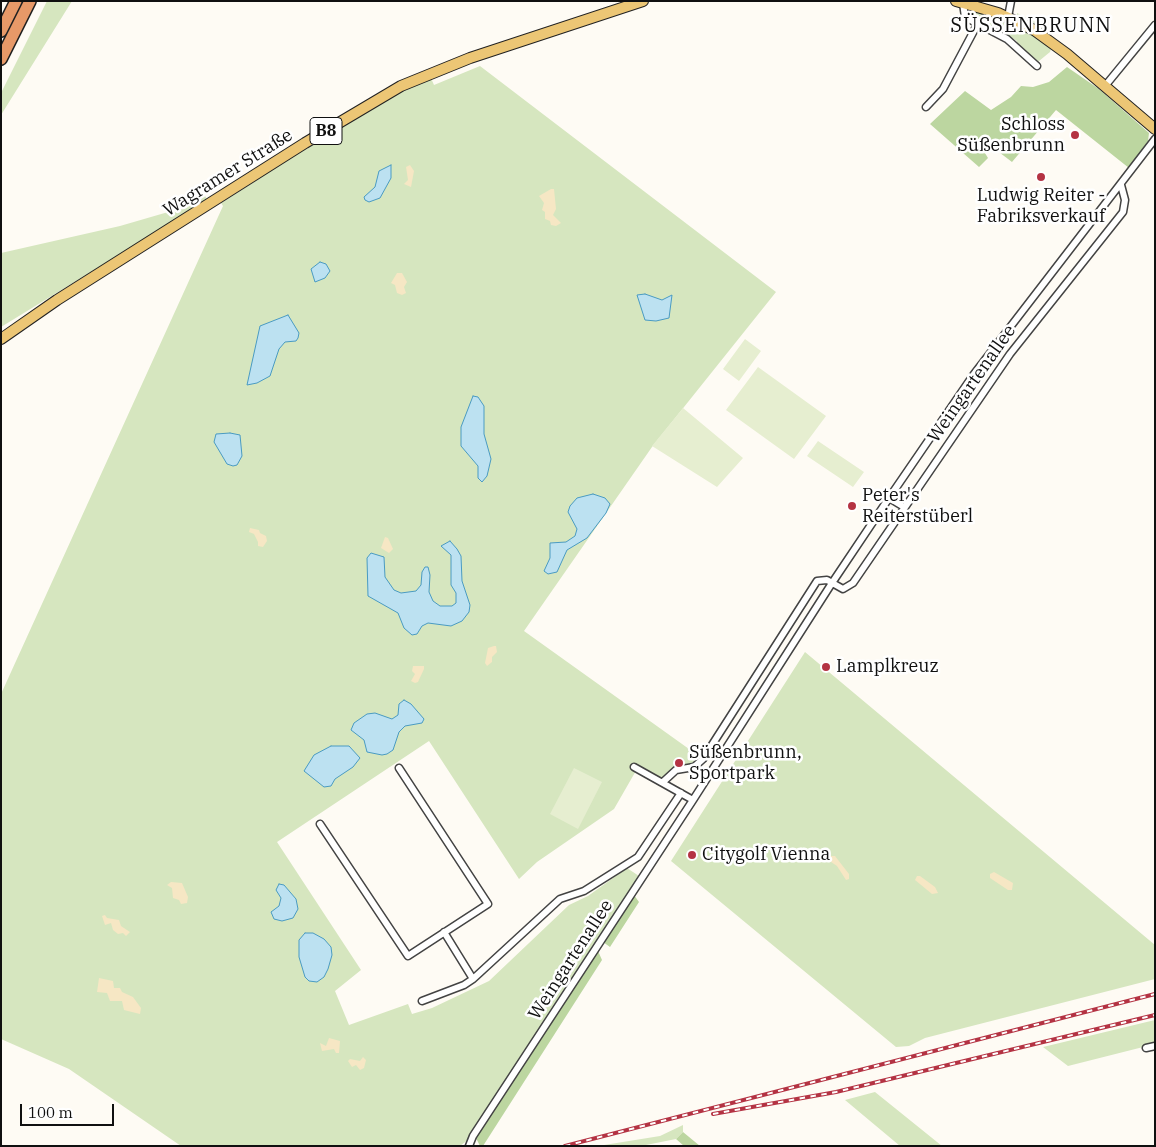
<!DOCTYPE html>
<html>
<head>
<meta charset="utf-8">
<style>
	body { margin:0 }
	#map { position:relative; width:1156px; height:1147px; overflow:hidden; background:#fefbf4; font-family:"IBM Plex Serif",serif }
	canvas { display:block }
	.frame { position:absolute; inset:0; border:2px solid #101010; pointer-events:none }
	.scale { position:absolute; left:20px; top:1104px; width:94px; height:22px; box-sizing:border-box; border:2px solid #101010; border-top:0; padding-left:6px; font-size:15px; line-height:18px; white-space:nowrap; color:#101010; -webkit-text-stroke:4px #fff; paint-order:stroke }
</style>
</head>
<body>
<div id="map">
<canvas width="1156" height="1147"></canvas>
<div class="frame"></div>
<div class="scale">100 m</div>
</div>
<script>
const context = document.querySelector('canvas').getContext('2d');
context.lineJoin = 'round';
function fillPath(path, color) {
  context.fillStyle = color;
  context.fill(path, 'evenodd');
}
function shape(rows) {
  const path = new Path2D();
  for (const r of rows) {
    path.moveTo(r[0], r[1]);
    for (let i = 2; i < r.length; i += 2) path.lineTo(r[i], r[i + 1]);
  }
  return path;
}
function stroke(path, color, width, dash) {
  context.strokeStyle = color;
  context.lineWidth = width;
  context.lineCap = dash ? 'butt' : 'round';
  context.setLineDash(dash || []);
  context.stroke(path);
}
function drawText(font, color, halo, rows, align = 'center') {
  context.font = font + ' "IBM Plex Serif",serif';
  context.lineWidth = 5;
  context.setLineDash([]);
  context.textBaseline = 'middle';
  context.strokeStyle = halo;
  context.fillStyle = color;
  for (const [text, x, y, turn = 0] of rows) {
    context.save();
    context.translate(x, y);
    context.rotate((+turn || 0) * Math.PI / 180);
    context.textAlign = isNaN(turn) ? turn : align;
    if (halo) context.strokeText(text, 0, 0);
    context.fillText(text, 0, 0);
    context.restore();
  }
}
fillPath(shape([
	[47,1,72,1,1,115,1,93],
	[966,9,995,17,1000,33,970,18],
	[1017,13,1046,27,1046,28,1044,31,1017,16],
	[999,18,1024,30,1049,46,1051,49,1050,52,1039,61,1032,60,1016,46,1017,41,1004,33,999,26],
	[480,66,776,292,652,447,524,631,703,759,699,765,679,768,663,782,637,769,614,809,537,862,519,879,429,741,277,842,361,970,335,991,349,1025,408,1004,412,1014,432,1008,489,981,569,905,588,896,627,868,642,878,473,1136,460,1146,181,1146,69,1069,1,1039,1,694,223,206,221,203,257,180,257,178,372,107,430,76,434,85],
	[205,196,207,199,187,213,1,327,1,253,120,226,175,210],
	[805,652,1155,945,1155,979,925,1038,909,1046,896,1047,671,861],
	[1155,1020,1155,1044,1068,1066,1043,1047],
	[875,1092,942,1146,900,1146,845,1100],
	[683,1125,683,1132,676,1139,641,1146,598,1146,660,1136]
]), '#d6e6bf');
fillPath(shape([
	[1067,67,1099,89,1149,133,1148,141,1129,168,1056,110,1012,162,983,140,980,145,988,158,979,167,930,124,965,91,991,110,1011,97,1021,86,1033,87,1049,82],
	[634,895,639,902,610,947,603,942],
	[598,951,602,960,483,1146,480,1146,476,1138],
	[683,1132,700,1146,684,1146,676,1139]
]), '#bcd6a0');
fillPath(shape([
	[410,165,414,171,411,187,404,184,408,180,406,167],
	[551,189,554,189,556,209,553,215,561,223,556,226,551,225,550,221,545,219,545,212,542,210,544,203,539,196],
	[397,273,402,273,407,282,404,287,406,293,402,295,397,293,395,285,391,283],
	[250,528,259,530,260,533,266,536,267,541,263,547,258,546,258,542,254,534,249,532],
	[385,537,388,538,393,549,389,553,381,548],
	[494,646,496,646,497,652,492,657,492,662,487,666,485,663,488,648],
	[413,666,424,666,424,669,418,682,415,683,411,681,415,674,412,671],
	[831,856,835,856,849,874,849,879,846,880,837,866,831,862,829,858],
	[994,872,1013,883,1012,890,1008,890,990,878,990,874],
	[917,876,920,876,935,887,938,893,932,894,915,880],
	[171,882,182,883,188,897,187,903,181,904,179,900,173,898,172,888,167,885],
	[105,915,107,918,119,920,121,926,130,932,126,936,123,933,118,934,113,930,111,923,105,925,102,916],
	[99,978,113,981,114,988,120,988,122,992,133,997,141,1008,140,1014,124,1010,122,1001,110,1001,107,993,97,992],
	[329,1038,340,1041,339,1053,336,1053,334,1049,322,1051,320,1043,326,1046],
	[363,1057,366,1060,364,1068,360,1070,356,1065,352,1067,348,1061,350,1059,360,1061]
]), '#f6e7c4');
fillPath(shape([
	[745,339,761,351,739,381,723,369],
	[758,367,826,416,794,459,726,410],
	[683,408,743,458,717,487,652,446],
	[818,441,864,472,853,487,807,456],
	[574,768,602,782,578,829,550,814]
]), '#e6eed0');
const water = shape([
	[391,165,391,178,380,198,369,202,365,200,364,197,375,187,379,171,391,165],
	[320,262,326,264,330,271,325,278,315,282,311,269,320,262],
	[645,294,662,300,672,295,669,318,656,321,645,320,637,295,645,294],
	[288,315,299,333,298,338,296,341,285,342,279,349,270,376,257,383,247,385,260,326,288,315],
	[473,396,478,397,484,406,484,434,491,459,487,476,482,482,478,478,478,466,461,446,461,427,473,396],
	[230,433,240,435,242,456,237,465,233,466,227,464,214,442,216,434,230,433],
	[593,494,605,498,610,504,606,513,587,538,567,550,557,572,548,574,544,571,550,558,550,543,566,542,575,536,577,529,568,512,570,506,577,498,593,494],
	[450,541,457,549,461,556,462,581,470,605,469,612,462,621,451,626,428,623,422,626,417,634,412,635,404,628,398,613,368,596,367,558,371,553,384,557,385,577,394,590,401,593,416,591,421,585,422,572,425,567,428,567,430,575,429,592,433,601,440,606,452,606,456,603,456,593,451,585,451,555,441,546,450,541],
	[404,700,411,704,424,719,422,723,405,726,399,732,393,750,387,754,382,755,367,752,364,740,351,730,354,723,367,714,375,713,392,719,398,715,399,704,404,700],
	[331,746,349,746,360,758,353,767,335,779,331,786,324,787,304,771,314,755,331,746],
	[279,884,284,885,296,899,298,909,293,918,282,921,274,919,271,912,279,906,281,898,276,890,279,884],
	[305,933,313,933,324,939,331,947,332,955,328,969,324,977,317,982,309,981,305,977,299,957,299,940,305,933]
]);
fillPath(water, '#bce1f1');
stroke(water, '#4a9bc2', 1);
const street = shape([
	[963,3,965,17,1007,39,1037,66],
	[1008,17,1011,1],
	[1105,86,1155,25],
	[926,107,943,89,977,25],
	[889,498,904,507],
	[634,767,693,800],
	[663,782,676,770,694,767,703,759,817,581,827,580,843,589,853,583,1010,354,1123,212,1125,200,1121,185],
	[320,824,408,956,488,904,399,768],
	[444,932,473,979],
	[422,1001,464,985,473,979,560,899,584,891,638,857,681,793],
	[1146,1048,1155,1046],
	[469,1146,473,1136,693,800,832,583,889,498,974,374,1155,139]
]);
const primary = shape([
	[956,1,998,13,1034,30,1067,54,1155,129],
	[1,339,57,300,305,143,401,86,470,58,643,1]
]);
const highway = shape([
	[1,31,16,1],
	[1,59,30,1]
]);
stroke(street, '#434343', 9);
stroke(primary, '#212121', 12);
stroke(highway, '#212121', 14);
stroke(street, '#fff', 6);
stroke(primary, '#ecc675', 10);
stroke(highway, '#e79968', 11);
const rail = shape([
	[713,1114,836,1092,1155,1015],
	[565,1146,1155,994]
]);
stroke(rail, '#b43343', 4);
stroke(rail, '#fff', 2, [5.5]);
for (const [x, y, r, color] of [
	[1075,135,5,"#b43343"],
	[1041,177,5,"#b43343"],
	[852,506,5,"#b43343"],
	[826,667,5,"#b43343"],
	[679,763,5,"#b43343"],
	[692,855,5,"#b43343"]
]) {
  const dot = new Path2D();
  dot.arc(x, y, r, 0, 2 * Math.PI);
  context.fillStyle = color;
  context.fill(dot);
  stroke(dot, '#fff', 2);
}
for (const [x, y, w] of [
	[326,131,32]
]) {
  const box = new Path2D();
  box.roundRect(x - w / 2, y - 13.5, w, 27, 4);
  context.fillStyle = '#fff';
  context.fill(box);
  stroke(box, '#101010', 1);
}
drawText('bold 16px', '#101010', null, [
	["B8",326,131]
]);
drawText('18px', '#101010', '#fff', [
	["Schloss",1065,125,"right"],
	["Süßenbrunn",1065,146,"right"],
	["Ludwig Reiter -",1041,196,"center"],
	["Fabriksverkauf",1041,217,"center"],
	["Peter's",862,496],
	["Reiterstüberl",862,517],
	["Lamplkreuz",836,667],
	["Süßenbrunn,",689,753],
	["Sportpark",689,774],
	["Citygolf Vienna",702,855]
], 'left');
drawText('18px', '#101010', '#fff', [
	["Wagramer Straße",228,173,-32],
	["Weingartenallee",972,384,-55],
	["Weingartenallee",571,960,-57]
]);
context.letterSpacing = '1px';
drawText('20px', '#101010', '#fff', [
	["SÜSSENBRUNN",1031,26]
]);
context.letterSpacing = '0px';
</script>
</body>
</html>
